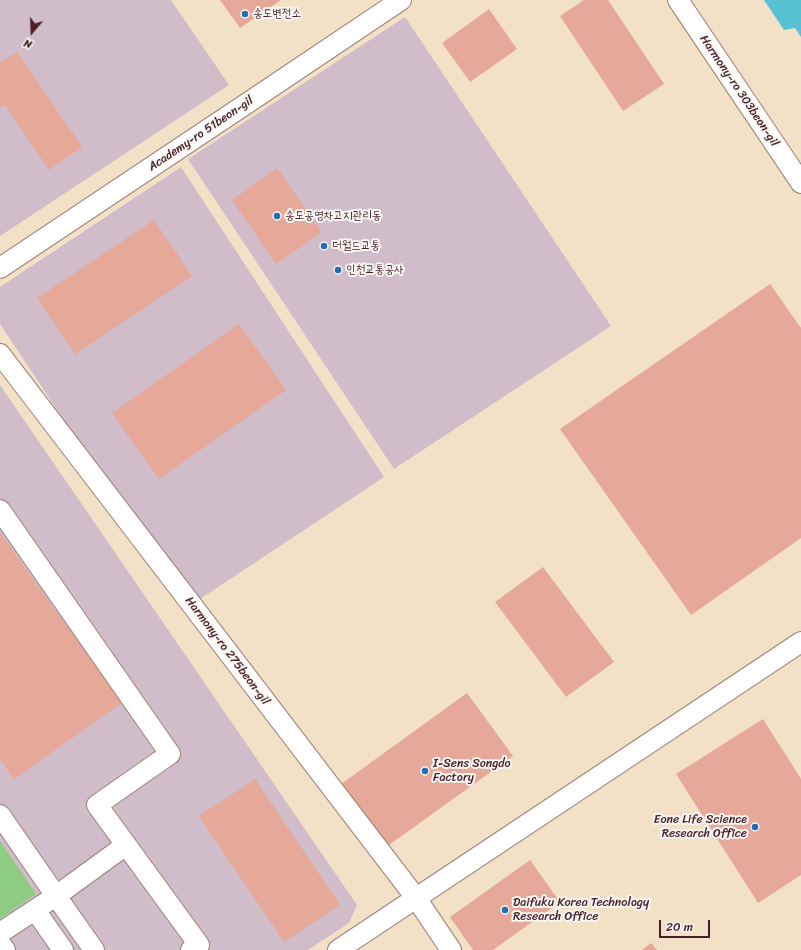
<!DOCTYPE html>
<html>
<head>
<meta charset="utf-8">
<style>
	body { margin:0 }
	#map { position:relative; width:801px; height:950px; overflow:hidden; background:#f2e1c7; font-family:Sriracha,sans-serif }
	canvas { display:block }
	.north { position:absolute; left:12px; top:12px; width:40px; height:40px; -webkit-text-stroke:3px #f6f6f2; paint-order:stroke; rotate:199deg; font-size:11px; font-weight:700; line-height:16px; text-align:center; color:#4a1f2b }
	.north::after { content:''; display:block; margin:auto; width:14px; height:18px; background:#4a1f2b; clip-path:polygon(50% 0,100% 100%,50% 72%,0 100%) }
	.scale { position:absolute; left:659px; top:920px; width:51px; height:18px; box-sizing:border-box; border:2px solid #4a1f2b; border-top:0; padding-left:5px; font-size:12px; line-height:14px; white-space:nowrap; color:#4a1f2b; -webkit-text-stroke:3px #f6f6f2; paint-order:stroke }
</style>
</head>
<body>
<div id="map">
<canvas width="801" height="950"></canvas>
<div class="north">N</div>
<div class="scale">20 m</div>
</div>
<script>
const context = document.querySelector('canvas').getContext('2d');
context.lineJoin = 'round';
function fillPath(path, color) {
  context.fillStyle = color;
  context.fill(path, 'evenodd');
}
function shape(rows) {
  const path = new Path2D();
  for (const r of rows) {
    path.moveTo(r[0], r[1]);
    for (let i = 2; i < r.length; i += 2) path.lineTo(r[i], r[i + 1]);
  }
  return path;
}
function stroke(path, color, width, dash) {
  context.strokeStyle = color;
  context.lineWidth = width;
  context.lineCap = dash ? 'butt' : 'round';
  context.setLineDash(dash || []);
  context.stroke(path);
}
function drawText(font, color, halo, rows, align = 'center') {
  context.font = font + ' Sriracha,"Poor Story",sans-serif';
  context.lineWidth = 4;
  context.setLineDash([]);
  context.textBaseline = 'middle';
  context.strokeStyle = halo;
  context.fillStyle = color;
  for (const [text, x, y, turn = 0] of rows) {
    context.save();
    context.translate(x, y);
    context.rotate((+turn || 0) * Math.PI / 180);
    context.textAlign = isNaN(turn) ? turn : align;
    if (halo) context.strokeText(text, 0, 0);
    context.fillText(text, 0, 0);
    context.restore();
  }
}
fillPath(shape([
	[0,0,171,0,229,85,0,236],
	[405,17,611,326,394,469,188,159],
	[181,167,384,477,188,607,0,324,0,287],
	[0,385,357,905,349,923,308,950,0,950]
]), '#d1bdca');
fillPath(shape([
	[0,841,36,894,0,919]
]), '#8ecc81');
fillPath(shape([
	[764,0,801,0,801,37,795,28,784,30]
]), '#57c1d3');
fillPath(shape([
	[220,0,281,0,240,28],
	[584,0,608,0,664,84,623,111,560,16],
	[489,9,517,49,470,82,442,43],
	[17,52,82,147,49,170,5,105,0,108,0,63],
	[277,168,322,232,276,264,232,200],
	[154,220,192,276,75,354,37,298],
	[770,284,801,328,801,538,691,615,560,429],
	[239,324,286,390,159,479,112,413],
	[0,533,122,703,14,779,0,760],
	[543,567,614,662,566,697,495,602],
	[467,693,513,756,382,850,337,787],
	[763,719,801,779,801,875,758,903,676,774],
	[255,779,340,905,284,942,199,816],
	[530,860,560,902,493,950,473,950,450,917],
	[651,943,657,950,642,950]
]), '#e5a899');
const minor = shape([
	[678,0,801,183],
	[0,268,252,100,401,0],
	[0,354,416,898,451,950],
	[0,510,170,754,97,805,199,945,191,950],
	[0,815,56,896,0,933],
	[35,910,63,950],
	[0,943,5,950],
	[94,950,56,896,126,845],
	[338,950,801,642]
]);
stroke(minor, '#9e8079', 22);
stroke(minor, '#fff', 20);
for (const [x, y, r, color] of [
	[245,14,4,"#1f6fb2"],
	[277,216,4,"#1f6fb2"],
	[324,246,4,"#1f6fb2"],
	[338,270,4,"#1f6fb2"],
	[425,771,4,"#1f6fb2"],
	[755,827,4,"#1f6fb2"],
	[505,910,4,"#1f6fb2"]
]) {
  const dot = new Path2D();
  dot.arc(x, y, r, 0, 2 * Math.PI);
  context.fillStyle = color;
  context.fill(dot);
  stroke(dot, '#f6f6f2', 1.5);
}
drawText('12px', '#4a1f2b', '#f6f6f2', [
	["송도변전소",253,14],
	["송도공영차고지관리동",285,216],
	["더월드교통",332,246],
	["인천교통공사",346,270],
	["I-Sens Songdo",433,764],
	["Factory",433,778],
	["Eone Life Science",747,820,"right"],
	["Research Office",747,834,"right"],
	["Daifuku Korea Technology",513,903],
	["Research Office",513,917]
], 'left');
drawText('12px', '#4a1f2b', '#f6f6f2', [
	["Harmony-ro 303beon-gil",739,91,56],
	["Academy-ro 51beon-gil",201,134,-34],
	["Harmony-ro 275beon-gil",227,651,53]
]);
</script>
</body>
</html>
